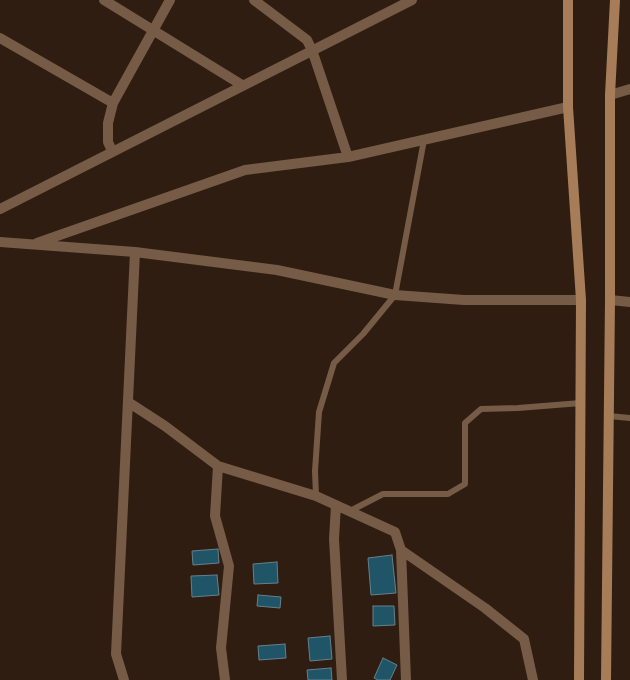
<!DOCTYPE html>
<html>
<head>
<meta charset="utf-8">
<style>
	body { margin:0 }
	canvas { display:block; background:#2e1d10 }
</style>
</head>
<body>
<canvas width="630" height="680"></canvas>
<script>
const context = document.querySelector('canvas').getContext('2d');
context.lineJoin = 'round';
function fillPath(path, color) {
  context.fillStyle = color;
  context.fill(path, 'evenodd');
}
function shape(rows) {
  const path = new Path2D();
  for (const r of rows) {
    path.moveTo(r[0], r[1]);
    for (let i = 2; i < r.length; i += 2) path.lineTo(r[i], r[i + 1]);
  }
  return path;
}
function stroke(path, color, width, dash) {
  context.strokeStyle = color;
  context.lineWidth = width;
  context.lineCap = dash ? 'butt' : 'round';
  context.setLineDash(dash || []);
  context.stroke(path);
}
const building = shape([
	[218,549,219,563,193,565,192,551,218,549],
	[392,555,396,593,371,595,368,558,392,555],
	[277,562,278,583,254,584,253,564,277,562],
	[217,575,219,595,192,597,191,576,217,575],
	[258,595,281,597,280,608,257,606,258,595],
	[373,606,394,606,395,625,373,626,373,606],
	[330,636,332,659,310,661,308,638,330,636],
	[285,644,286,658,259,660,258,646,285,644],
	[383,658,397,665,390,680,378,680,374,678,383,658],
	[331,668,332,680,308,680,307,670,331,668]
]);
fillPath(building, '#205568');
stroke(building, '#65808b', 1);
stroke(shape([
	[609,416,630,418],
	[316,496,315,471,319,412,334,363,363,334,395,295,424,140],
	[350,511,383,494,448,494,465,484,465,423,481,409,518,408,581,403]
]), '#765b46', 6);
stroke(shape([
	[104,0,242,85],
	[254,0,307,40,312,50,348,157],
	[0,38,113,103,108,123,108,142,112,151],
	[610,95,630,89],
	[113,103,170,0],
	[0,242,135,252,277,270,395,295,464,300,581,300],
	[37,243,245,170,348,157,568,107],
	[610,300,630,302],
	[128,402,165,426,218,466,316,496,395,532,401,550,406,680],
	[218,466,215,516,229,566,221,648,225,680],
	[336,505,334,539,342,680],
	[401,550,485,608,524,639,533,680],
	[124,680,116,654,135,252]
]), '#765b46', 10);
stroke(shape([
	[0,209,412,0]
]), '#765b46', 10);
stroke(shape([
	[568,0,568,107,581,300,579,680],
	[606,680,610,300,610,95,615,0]
]), '#a77c59', 10);
</script>
</body>
</html>
